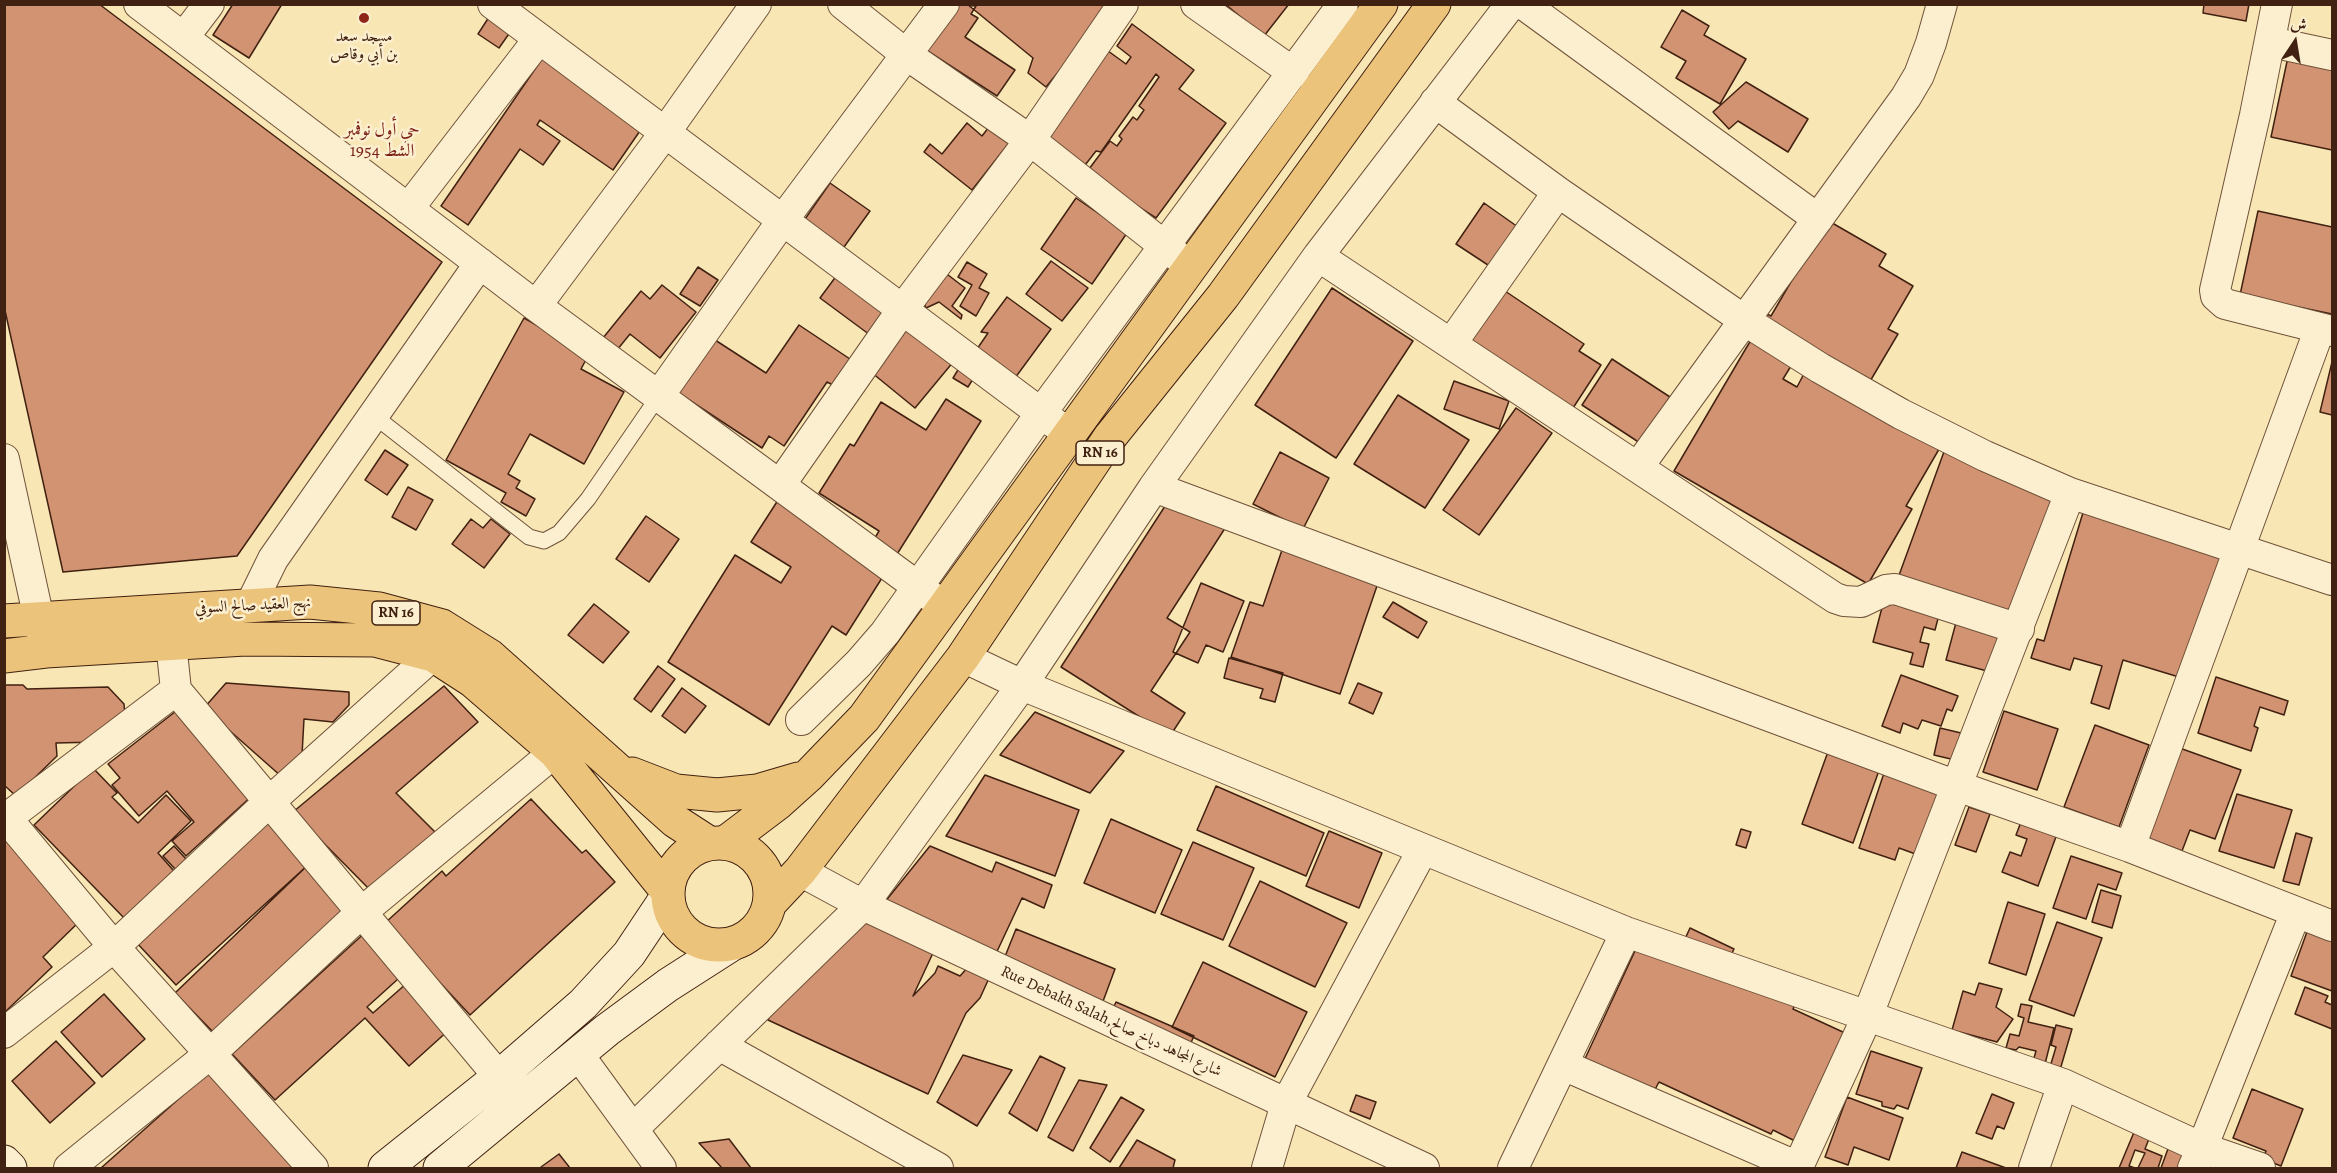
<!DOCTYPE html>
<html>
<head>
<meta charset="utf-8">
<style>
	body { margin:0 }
	#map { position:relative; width:2337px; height:1173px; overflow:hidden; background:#f9e6b5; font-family:Alegreya,Amiri,serif }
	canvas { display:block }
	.frame { position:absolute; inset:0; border:6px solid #412111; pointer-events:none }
	.north { position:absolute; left:2265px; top:12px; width:60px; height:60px; -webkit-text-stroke:4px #fbefcf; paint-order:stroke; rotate:12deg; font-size:16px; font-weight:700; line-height:24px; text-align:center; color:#412111 }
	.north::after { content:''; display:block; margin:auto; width:21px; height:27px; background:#412111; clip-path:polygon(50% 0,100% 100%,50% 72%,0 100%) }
</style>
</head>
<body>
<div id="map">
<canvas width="2337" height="1173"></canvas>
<div class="frame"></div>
<div class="north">ش</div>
</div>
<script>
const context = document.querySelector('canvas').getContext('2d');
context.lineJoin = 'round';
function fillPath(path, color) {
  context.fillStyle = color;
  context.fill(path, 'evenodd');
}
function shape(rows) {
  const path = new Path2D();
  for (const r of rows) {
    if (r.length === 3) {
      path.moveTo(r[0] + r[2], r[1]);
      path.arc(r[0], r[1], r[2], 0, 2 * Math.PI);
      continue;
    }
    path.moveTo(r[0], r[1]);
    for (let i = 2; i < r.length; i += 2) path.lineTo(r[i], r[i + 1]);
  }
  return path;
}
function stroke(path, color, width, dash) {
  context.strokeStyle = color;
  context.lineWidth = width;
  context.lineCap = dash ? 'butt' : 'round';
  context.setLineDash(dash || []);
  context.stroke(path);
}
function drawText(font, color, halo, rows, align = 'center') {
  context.font = font + ' Alegreya,Amiri,serif';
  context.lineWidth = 5;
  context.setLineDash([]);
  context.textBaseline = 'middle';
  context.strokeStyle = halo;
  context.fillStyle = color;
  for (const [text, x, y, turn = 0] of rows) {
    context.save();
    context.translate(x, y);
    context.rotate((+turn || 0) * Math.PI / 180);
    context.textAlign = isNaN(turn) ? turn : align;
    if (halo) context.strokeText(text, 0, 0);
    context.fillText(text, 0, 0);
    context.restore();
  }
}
const building = shape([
	[4,4,99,4,442,262,237,556,63,572,4,306,4,4],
	[233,4,282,4,249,58,213,35,233,4],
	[951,4,976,6,971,14,978,18,965,37,1015,70,997,96,923,48,951,4],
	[967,4,1114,4,1046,87,1028,73,1033,58,967,4],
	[1225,4,1289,4,1264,36,1225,4],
	[2204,4,2249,4,2246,21,2203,13,2204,4],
	[1682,10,1709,26,1704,35,1746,59,1720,104,1676,78,1686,61,1661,47,1682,10],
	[491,14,513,28,499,48,478,34,491,14],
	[1132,24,1194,70,1179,89,1226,123,1156,218,1086,173,1110,141,1117,146,1122,139,1119,136,1133,117,1137,120,1144,110,1139,106,1159,77,1156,74,1101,152,1096,151,1082,169,1038,136,1104,48,1126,64,1131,57,1117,46,1132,24],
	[2289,52,2332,61,2332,150,2271,137,2289,52],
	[544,56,644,125,613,170,540,120,537,125,560,141,543,165,520,149,468,225,441,206,544,56],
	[1746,82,1808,119,1788,152,1738,121,1729,129,1713,112,1746,82],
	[967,123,982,136,989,127,1009,143,972,190,924,152,930,144,942,154,967,123],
	[830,183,870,211,844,247,805,219,830,183],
	[1076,198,1127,233,1092,284,1041,249,1076,198],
	[1484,203,1518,227,1491,267,1456,244,1484,203],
	[2258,211,2332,227,2332,314,2240,295,2258,211],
	[1827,220,1886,254,1879,266,1913,286,1888,329,1898,334,1869,383,1804,345,1783,379,1797,387,1808,366,1942,444,1906,506,1912,509,1868,584,1674,471,1745,350,1767,314,1771,316,1827,220],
	[1051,261,1088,288,1062,321,1026,294,1051,261],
	[967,262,987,274,979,288,989,293,976,316,960,306,972,285,958,277,967,262],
	[698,267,718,280,700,306,680,294,698,267],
	[840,271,889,308,870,335,820,298,840,271],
	[943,271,965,288,952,306,962,315,961,319,939,302,926,308,922,299,943,271],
	[662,285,696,312,660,358,630,334,617,350,603,338,641,291,650,299,662,285],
	[1499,287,1584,344,1579,351,1601,365,1573,408,1466,337,1499,287],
	[1332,288,1413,341,1336,458,1255,405,1332,288],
	[1007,297,1051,329,1015,378,977,349,988,333,981,332,1007,297],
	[524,318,589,354,581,369,624,392,584,464,530,434,508,474,520,481,516,488,535,499,526,516,501,502,506,493,446,460,524,318],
	[906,321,954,361,915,408,866,368,906,321],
	[799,325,850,359,833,385,827,382,784,446,769,436,762,448,677,392,712,338,766,373,799,325],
	[1612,359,1670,397,1640,443,1582,405,1612,359],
	[2332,362,2332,415,2320,412,2332,362],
	[961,365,976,374,968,387,953,378,961,365],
	[1454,381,1509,401,1499,429,1444,409,1454,381],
	[1398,395,1469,440,1425,508,1354,464,1398,395],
	[946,399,981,421,846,635,832,626,769,725,668,662,735,555,781,583,791,567,751,542,782,494,869,548,879,531,819,493,850,444,854,446,881,402,926,430,946,399],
	[1516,408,1552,433,1479,535,1443,510,1516,408],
	[1945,449,2072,495,2026,619,1898,578,1945,449],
	[385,450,408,465,387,495,365,480,385,450],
	[1280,452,1329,478,1303,529,1253,504,1280,452],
	[1178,486,1231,519,1167,618,1190,632,1151,691,1185,713,1170,736,1061,667,1178,486],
	[408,487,433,500,416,530,392,517,408,487],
	[2085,506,2231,549,2192,681,2123,660,2109,709,2091,703,2102,666,2074,658,2070,670,2031,658,2037,639,2044,641,2085,506],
	[646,516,679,539,649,582,616,559,646,516],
	[471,519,483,528,491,519,510,534,484,568,452,544,471,519],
	[1282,550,1378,583,1340,694,1231,657,1250,602,1263,606,1282,550],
	[1201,583,1244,601,1223,652,1206,645,1198,663,1173,652,1201,583],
	[1885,596,1940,611,1935,630,1924,627,1920,642,1929,644,1923,667,1910,664,1913,653,1873,642,1885,596],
	[1393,602,1427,622,1418,638,1383,617,1393,602],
	[594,604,629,632,603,663,568,635,594,604],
	[1958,615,2014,630,2002,675,1946,660,1958,615],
	[1229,658,1283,673,1275,702,1260,698,1263,689,1224,678,1229,658],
	[658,666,675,679,651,712,634,699,658,666],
	[1901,675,1958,696,1952,711,1947,709,1941,726,1922,720,1918,729,1903,723,1900,733,1882,726,1901,675],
	[2216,677,2288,701,2284,715,2260,707,2254,726,2258,728,2251,751,2198,733,2216,677],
	[226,683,349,692,349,705,333,722,304,719,302,755,282,777,204,708,226,683],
	[1358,683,1382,693,1373,714,1349,703,1358,683],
	[4,685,23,685,27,689,108,687,124,704,125,716,98,742,56,743,57,756,16,796,4,785,4,685],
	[444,686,478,722,396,793,439,836,377,897,293,812,444,686],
	[682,688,706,706,685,733,662,716,682,688],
	[180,708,253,795,186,856,172,841,194,822,167,791,139,816,112,785,120,778,108,764,180,708],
	[2004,711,2058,729,2037,790,1983,772,2004,711],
	[1035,712,1124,751,1090,793,1000,755,1035,712],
	[2095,725,2149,745,2119,827,2064,807,2095,725],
	[1940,728,1961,733,1955,760,1934,755,1940,728],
	[1830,746,1881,765,1853,843,1802,824,1830,746],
	[2174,746,2241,770,2215,839,2190,830,2182,851,2140,835,2174,746],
	[93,768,117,793,112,797,138,823,166,795,191,821,158,853,174,871,125,919,34,825,93,768],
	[1885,770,1943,789,1921,856,1899,848,1895,860,1859,848,1885,770],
	[985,775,1079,810,1055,876,946,836,985,775],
	[1216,786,1324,833,1306,876,1197,830,1216,786],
	[2237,794,2292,810,2274,868,2219,851,2237,794],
	[531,799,582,853,586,850,615,882,470,1015,419,960,367,1007,373,1013,407,983,450,1029,409,1066,365,1018,275,1100,232,1054,380,919,385,923,442,871,446,876,531,799],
	[1969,807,1990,814,1976,852,1955,845,1969,807],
	[2024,814,2057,834,2038,886,2002,872,2010,852,2021,856,2027,839,2016,835,2024,814],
	[1111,819,1182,850,1155,913,1084,883,1111,819],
	[270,820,309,864,176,985,136,942,270,820],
	[22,825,82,919,43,957,52,967,4,1013,4,842,22,825],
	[1741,829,1751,832,1746,848,1736,845,1741,829],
	[1329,831,1382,853,1359,908,1306,886,1329,831],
	[2296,833,2312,838,2299,885,2283,881,2296,833],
	[1193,842,1254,868,1223,940,1161,914,1193,842],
	[174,846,187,860,176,870,163,856,174,846],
	[930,846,992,872,996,862,1052,885,1044,908,1022,898,993,960,884,903,930,846],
	[2071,856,2122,873,2116,890,2098,884,2086,919,2053,908,2071,856],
	[309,864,351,909,217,1036,175,993,309,864],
	[1260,881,1347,923,1315,987,1229,946,1260,881],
	[2101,890,2121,896,2112,928,2092,922,2101,890],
	[2008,902,2045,914,2026,975,1989,963,2008,902],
	[872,909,939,940,913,996,935,973,938,966,960,976,969,966,990,976,980,998,966,1013,928,1094,768,1020,770,1015,872,909],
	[2057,922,2102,938,2074,1016,2029,1000,2057,922],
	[1647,925,1684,941,1690,928,1734,949,1724,970,1797,1000,1793,1009,1845,1033,1795,1141,1773,1130,1771,1134,1659,1082,1652,1095,1583,1063,1647,925],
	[1016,929,1115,969,1102,1004,1002,964,1016,929],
	[2308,929,2332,938,2332,991,2291,976,2308,929],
	[1203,962,1307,1012,1275,1077,1172,1027,1203,962],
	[1979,983,2002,989,1996,1007,2013,1019,1997,1042,1952,1030,1963,991,1975,995,1979,983],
	[2305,987,2328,996,2325,1002,2332,1005,2332,1029,2295,1014,2305,987],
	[104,994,145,1039,102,1077,61,1032,104,994],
	[1116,1002,1194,1036,1188,1049,1110,1015,1116,1002],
	[2021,1004,2032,1006,2028,1022,2054,1028,2044,1068,2032,1065,2036,1051,2019,1047,2016,1050,2006,1048,2010,1034,2019,1036,2024,1018,2018,1016,2021,1004],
	[2056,1025,2072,1029,2060,1070,2050,1067,2056,1047,2051,1045,2056,1025],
	[56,1041,95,1083,50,1123,12,1081,56,1041],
	[1871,1051,1922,1068,1908,1109,1897,1105,1894,1109,1882,1106,1882,1102,1856,1094,1871,1051],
	[963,1055,1012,1070,977,1126,937,1102,963,1055],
	[1040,1056,1065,1068,1037,1131,1009,1113,1040,1056],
	[209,1072,301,1168,101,1168,209,1072],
	[1079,1080,1107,1085,1073,1151,1048,1137,1079,1080],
	[2252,1089,2303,1109,2281,1166,2263,1159,2266,1151,2233,1138,2252,1089],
	[1992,1094,2014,1103,2004,1129,1997,1126,1992,1139,1976,1133,1992,1094],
	[1356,1095,1376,1102,1370,1119,1350,1111,1356,1095],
	[1121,1097,1144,1110,1110,1162,1090,1148,1121,1097],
	[1847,1097,1903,1118,1889,1160,1854,1147,1848,1165,1825,1157,1847,1097],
	[2137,1125,2152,1131,2145,1149,2162,1156,2158,1168,2138,1168,2145,1153,2135,1150,2129,1166,2135,1168,2119,1168,2137,1125],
	[729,1139,751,1168,722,1168,699,1143,729,1139],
	[1137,1140,1175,1160,1173,1168,1119,1168,1137,1140],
	[2169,1146,2191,1154,2186,1168,2161,1168,2169,1146],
	[1962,1152,2006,1168,1956,1168,1962,1152],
	[559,1154,570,1168,542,1168,541,1167,559,1154]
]);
fillPath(building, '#d29372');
stroke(building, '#412111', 1.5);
const lane = shape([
	[373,415,529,537,544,541,559,533,588,499,658,397]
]);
const street = shape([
	[139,4,536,306,944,606],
	[493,4,1057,425],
	[843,4,907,55,1030,140,1181,259],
	[1196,4,1294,73],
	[1523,4,1818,219],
	[2277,4,2255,115,2215,290,2216,296,2225,304,2332,331],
	[184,37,209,4],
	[2271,42,2332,55],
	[1435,102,1558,192,1744,320,1820,368,1901,414,1985,456,2070,493,2332,580],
	[408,209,538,40],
	[1318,256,1835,598,1844,601,1861,602,1886,590,1895,589,2019,629],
	[536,306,664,134,756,4],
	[1451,344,1558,192],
	[658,397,782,221,944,4],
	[4,459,44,642],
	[1638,467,1906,97,1919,75,1931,43,1942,4],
	[780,485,902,310,1030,140,1123,4],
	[1154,487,1957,786,2130,847,2332,926],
	[250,606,273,559,480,263],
	[171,643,176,690,499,1077],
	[963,657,1022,685,1626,932,2063,1084,2202,1148,2193,1168],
	[801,720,859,663,885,633,1041,413,1343,4],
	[4,815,114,947,313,1168],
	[4,820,176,690],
	[2130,847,2320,328],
	[800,871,863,905,1424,1168],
	[4,1033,114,947,269,802,433,655],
	[719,1045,938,1168],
	[578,1054,661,1168],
	[1563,1065,1798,1167,1867,1017,2070,493],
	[633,1129,863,905,1022,685,1154,487,1318,256,1511,4],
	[69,1168,211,1053,363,911,555,752],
	[1267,1168,1286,1104,1423,849],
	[1513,1168,1626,932],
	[2034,1168,2063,1084],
	[2260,1168,2202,1148,2296,912]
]);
const secondary = shape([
	[4,1162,10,1168],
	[385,1168,499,1077,583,1004,629,954,667,897],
	[440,1168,607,1030,668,985,732,944]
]);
const primary = shape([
	[4,621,310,602,379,609,442,626,490,656,675,821,709,843],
	[4,656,46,651,245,639,375,640,433,655,473,681,555,752,667,891],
	[632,774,676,791,717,795,757,791,798,779],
	[719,894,51],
	[725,843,778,803,808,776,864,718,1381,4],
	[769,904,800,871,963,657,1110,437,1223,296,1434,4]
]);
stroke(lane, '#6f523a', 17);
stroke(street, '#6f523a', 32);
stroke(secondary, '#412111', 35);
stroke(primary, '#412111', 35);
stroke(lane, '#fbefcf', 15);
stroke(street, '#fbefcf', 30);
stroke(secondary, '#fbefcf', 33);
stroke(primary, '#ecc37a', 33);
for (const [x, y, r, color] of [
	[364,18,6,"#8f2418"]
]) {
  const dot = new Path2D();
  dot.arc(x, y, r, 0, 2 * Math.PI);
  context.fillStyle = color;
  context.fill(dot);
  stroke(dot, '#fbefcf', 2);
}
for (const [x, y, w] of [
	[1100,453,48],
	[396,613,48]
]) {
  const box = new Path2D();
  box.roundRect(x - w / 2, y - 12, w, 24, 4.5);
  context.fillStyle = '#fbefcf';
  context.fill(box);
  stroke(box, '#412111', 1.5);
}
drawText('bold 15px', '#412111', null, [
	["RN 16",1100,453],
	["RN 16",396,613]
]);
drawText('16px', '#412111', '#fbefcf', [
	["مسجد سعد",364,37],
	["بن أبي وقاص",364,55]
]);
drawText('16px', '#412111', '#fbefcf', [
	["نهج العقيد صالح السوفي",253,606,-3],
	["Rue Debakh Salah,شارع المجاهد دباخ صالح",1111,1022,25]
]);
drawText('18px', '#7a1f14', '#fbefcf', [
	["حي أول نوفمبر",382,131],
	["1954 الشط",382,152]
]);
</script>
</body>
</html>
